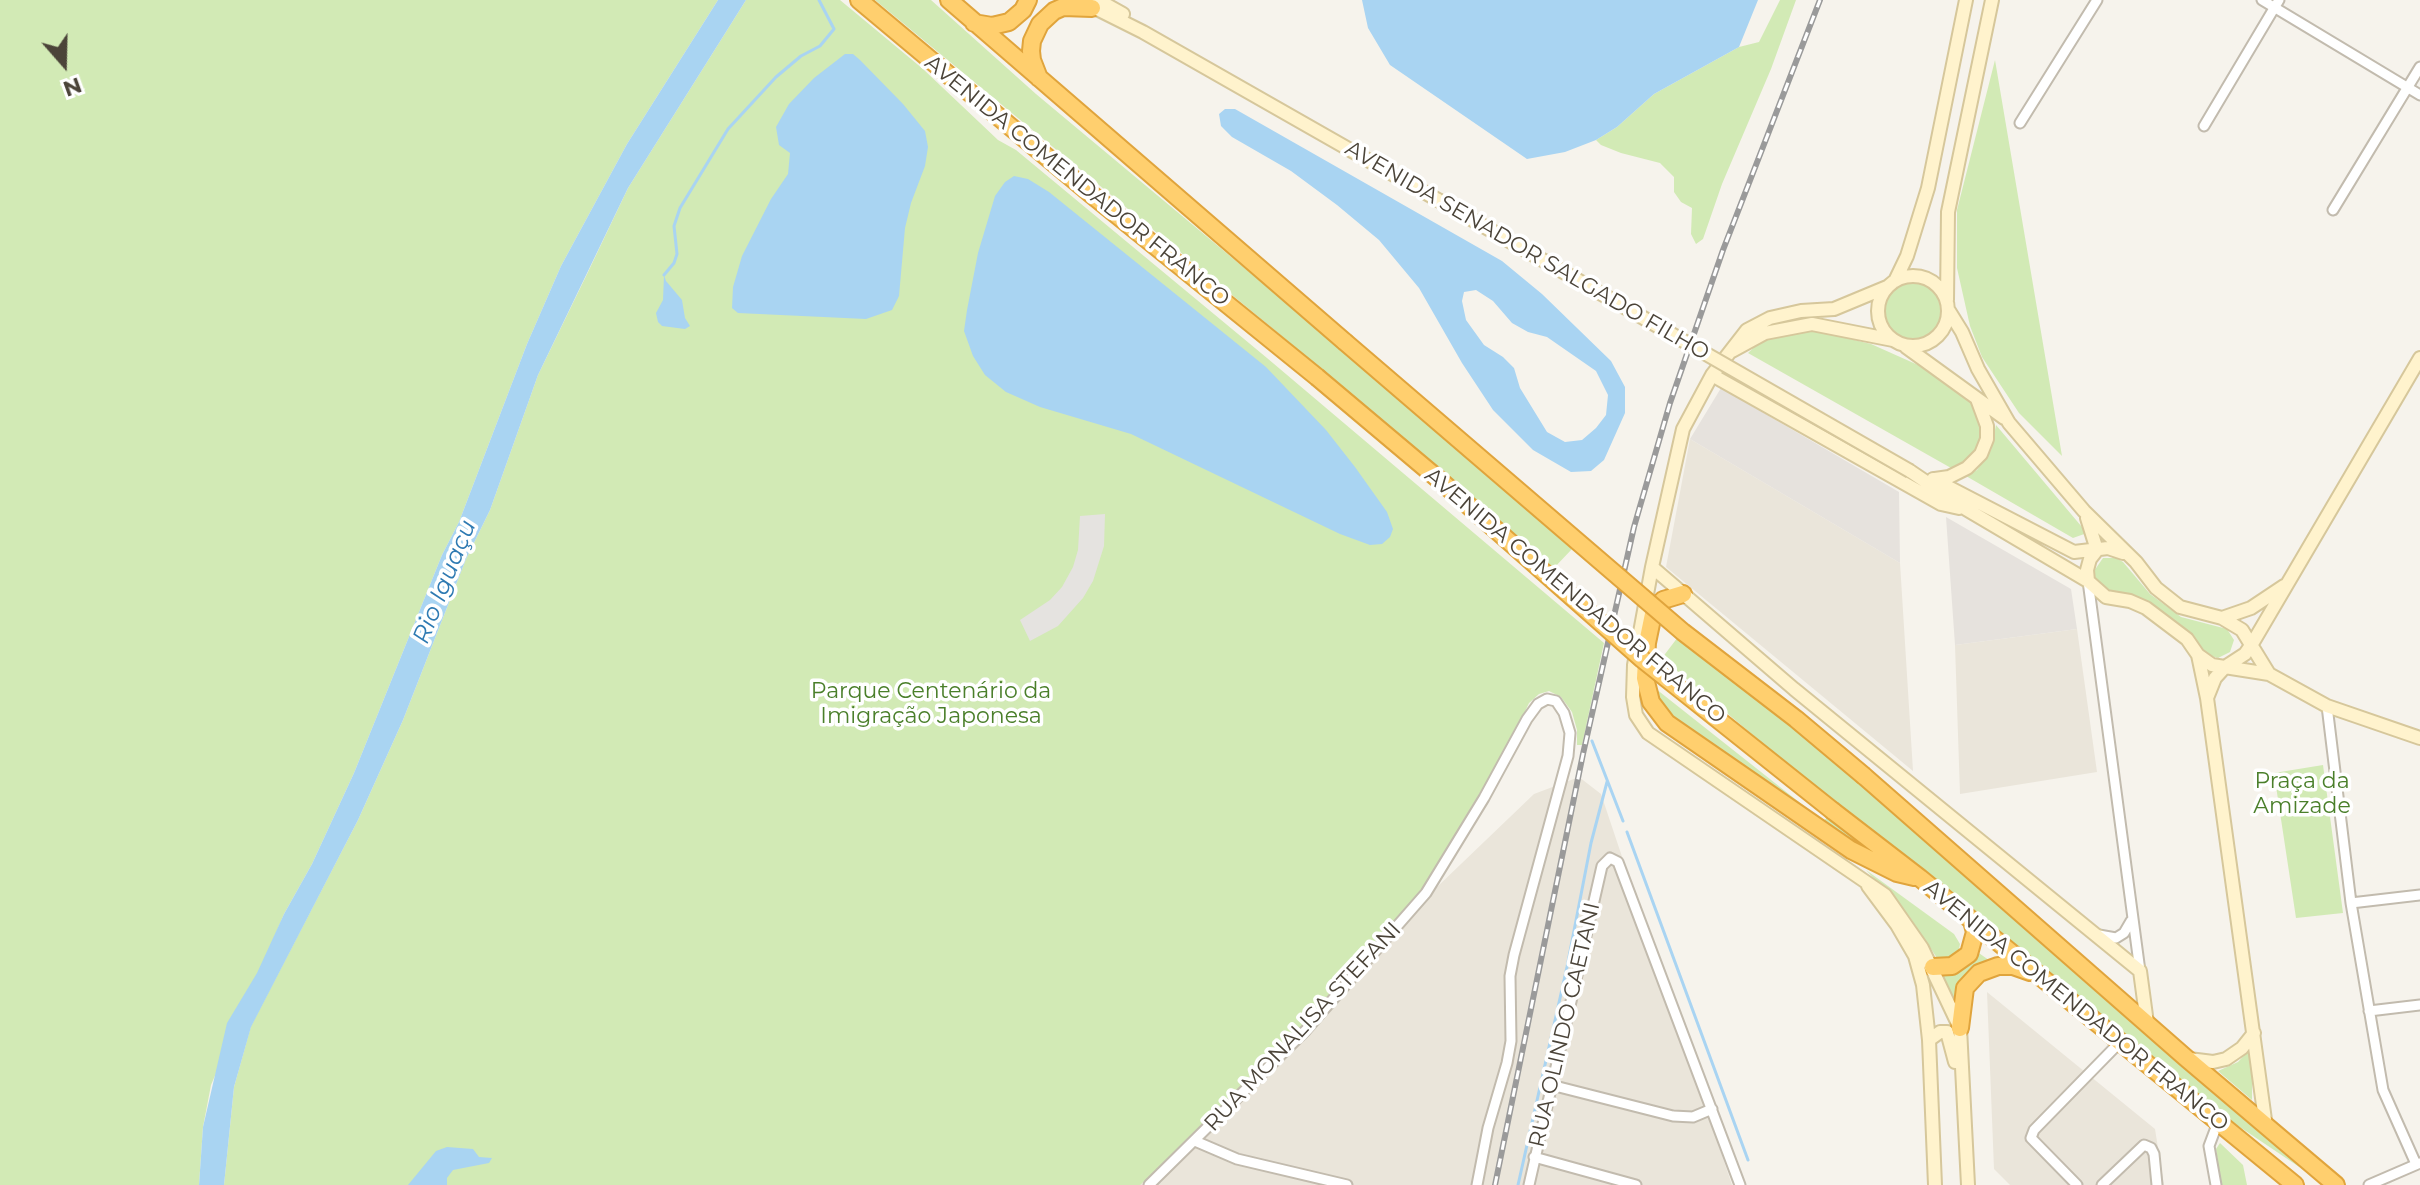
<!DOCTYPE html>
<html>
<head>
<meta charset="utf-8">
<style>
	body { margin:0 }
	#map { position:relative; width:2420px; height:1185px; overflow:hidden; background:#f6f3ec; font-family:Montserrat,sans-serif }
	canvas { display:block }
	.north { position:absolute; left:24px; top:24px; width:80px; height:80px; -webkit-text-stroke:6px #fff; paint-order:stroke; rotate:160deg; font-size:22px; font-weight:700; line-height:32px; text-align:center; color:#4b4439 }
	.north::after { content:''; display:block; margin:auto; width:28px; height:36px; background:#4b4439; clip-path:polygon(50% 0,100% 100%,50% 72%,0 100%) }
</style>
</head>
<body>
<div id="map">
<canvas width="2420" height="1185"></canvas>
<div class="north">N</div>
</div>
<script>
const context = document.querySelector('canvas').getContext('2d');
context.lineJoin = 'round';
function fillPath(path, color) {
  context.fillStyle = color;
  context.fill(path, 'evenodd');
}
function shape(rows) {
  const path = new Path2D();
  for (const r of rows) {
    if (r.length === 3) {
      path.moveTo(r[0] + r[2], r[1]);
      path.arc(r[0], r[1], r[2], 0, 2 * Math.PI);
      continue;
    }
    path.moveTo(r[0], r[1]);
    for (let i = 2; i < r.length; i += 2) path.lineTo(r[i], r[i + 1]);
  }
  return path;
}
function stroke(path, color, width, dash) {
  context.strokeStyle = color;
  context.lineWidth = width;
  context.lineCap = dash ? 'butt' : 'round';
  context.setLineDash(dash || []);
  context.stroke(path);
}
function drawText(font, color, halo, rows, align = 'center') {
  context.font = font + ' Montserrat,sans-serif';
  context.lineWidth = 7;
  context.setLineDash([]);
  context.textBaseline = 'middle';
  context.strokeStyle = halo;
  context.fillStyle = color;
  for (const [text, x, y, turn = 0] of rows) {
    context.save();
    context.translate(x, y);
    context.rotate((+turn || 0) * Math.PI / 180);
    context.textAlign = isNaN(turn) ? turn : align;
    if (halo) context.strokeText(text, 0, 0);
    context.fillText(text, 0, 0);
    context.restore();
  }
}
fillPath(shape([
	[1690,439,1900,563,1913,771,1666,567],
	[2077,629,2097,772,1960,794,1955,645],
	[1579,777,1601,794,1732,1185,1120,1185,1146,1166,1534,794],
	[1987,992,2155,1129,2164,1185,2010,1185,1994,1169]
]), '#eae5da');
fillPath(shape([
	[1721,388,1899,492,1900,563,1690,439],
	[1946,517,2071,589,2077,629,1955,645]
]), '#e6e2dd');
fillPath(shape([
	[0,0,718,0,627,144,561,266,527,344,459,522,442,555,354,773,312,864,284,914,211,1085,203,1127,199,1185,0,1185],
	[746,0,840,0,923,69,998,140,1016,150,1267,358,1604,643,1582,745,1577,745,1577,730,1572,712,1561,697,1549,691,1539,694,1529,703,1512,739,1418,897,1291,1038,1186,1143,1140,1185,224,1185,234,1087,251,1026,358,820,403,720,466,559,490,510,538,375,588,272,628,188],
	[875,0,931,0,1036,94,1339,347,1572,549,1553,569,1289,342],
	[1780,0,1796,0,1771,69,1722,184,1703,239,1696,244,1691,234,1692,208,1681,202,1674,192,1674,177,1660,163,1621,153,1601,145,1596,140,1617,127,1654,94,1739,47,1759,42],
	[1995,60,2062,456,2019,413,1982,357,1970,326,1957,268,1957,210],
	[1913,311,31],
	[1812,330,1871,344,1936,373,1970,399,1980,417,1981,437,1975,451,1965,462,1951,468,1748,353,1761,341,1774,336],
	[1996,425,2087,533,2073,538,1966,476,1977,470,1986,457,1991,450],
	[2103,558,2116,558,2123,562,2150,594,2181,617,2227,629,2234,640,2230,652,2218,658,2204,654,2195,640,2180,625,2141,600,2099,587,2094,578,2094,571],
	[1678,637,1792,723,2326,1185,2225,1117,1839,808,1662,658],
	[1651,685,1823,821,1828,817,1873,852,1872,856,1656,708],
	[2323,765,2343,913,2296,918,2274,773],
	[1866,870,1954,934,1960,944,1958,954,1948,961,1937,958,1909,916],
	[1976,951,1993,963,1954,1007,1938,973],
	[2251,1048,2252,1060,2252,1100,2218,1071,2238,1062],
	[2220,1143,2243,1165,2247,1185,2221,1185,2216,1149]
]), '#d2eab5');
fillPath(shape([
	[1105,514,1104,546,1093,581,1083,598,1058,626,1030,641,1020,620,1050,600,1062,587,1073,567,1078,550,1080,516]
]), '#e5e3e0');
fillPath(shape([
	[718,0,746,0,628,188,538,375,490,510,466,559,403,720,358,820,251,1027,234,1087,224,1185,199,1185,203,1127,227,1023,257,973,284,914,312,864,354,773,442,555,459,522,527,344,561,266,627,144],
	[1362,0,1758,0,1739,47,1654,94,1617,127,1596,140,1565,152,1527,159,1390,65,1368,28],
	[845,54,853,54,860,60,903,104,925,131,928,147,925,166,911,203,905,228,899,296,892,310,866,319,738,313,732,308,733,287,742,256,771,199,788,174,790,153,779,145,776,127,789,104,814,78],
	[1225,109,1235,109,1502,261,1542,294,1611,361,1625,387,1625,413,1604,460,1591,471,1571,472,1533,450,1493,410,1462,363,1419,288,1379,240,1337,205,1291,171,1232,137,1221,126,1219,114],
	[1476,290,1493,301,1512,323,1528,332,1547,337,1596,371,1608,395,1606,415,1596,428,1582,440,1565,442,1547,432,1520,388,1514,368,1503,357,1484,345,1466,320,1462,301,1464,292],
	[1014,176,1028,179,1049,192,1266,367,1326,430,1355,467,1387,512,1393,529,1390,537,1382,544,1370,545,1340,534,1131,434,1040,407,1006,392,985,375,973,356,964,331,967,310,978,253,995,196,1005,182],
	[664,275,666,281,682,300,685,318,690,326,685,329,662,326,658,322,656,313,663,300],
	[447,1147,473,1149,479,1157,492,1158,489,1163,453,1170,447,1178,447,1185,408,1185,436,1151]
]), '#a9d4f2');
stroke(shape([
	[664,275,674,263,677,254,674,226,680,208,728,129,776,77,801,56,820,46,834,29,819,0],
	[1592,741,1623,821],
	[1627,832,1748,1160],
	[1518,1185,1567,967,1591,843,1607,782]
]), '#a9d4f2', 3);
const street = shape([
	[2262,0,2420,95],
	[2020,123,2097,0],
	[2204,126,2279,0],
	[2333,210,2420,67],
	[2088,581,2140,971],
	[2327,706,2351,903,2383,1090,2416,1164],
	[2351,903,2420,895],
	[2099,935,2116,938,2124,933,2131,921],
	[2369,1011,2420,1005],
	[1551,1085,1673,1116,1693,1117,1712,1109],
	[1195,1141,1237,1159,1347,1185],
	[1534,1157,1636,1185],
	[1149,1185,1306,1030,1426,893,1484,798,1527,719,1538,704,1547,699,1556,701,1564,713,1570,733,1568,756,1514,955,1510,976,1511,1041,1507,1063,1488,1128,1477,1185],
	[1529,1185,1602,866,1610,858,1618,862,1740,1185],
	[2077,1185,2031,1138,2034,1130,2120,1042],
	[2102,1185,2144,1145,2151,1148,2154,1154,2157,1185],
	[2216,1185,2209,1146,2218,1122],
	[2369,1185,2420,1163]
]);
const secondary = shape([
	[1098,0,1123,14],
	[1085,3,1143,32,1438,200],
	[1913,311,35],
	[1895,281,1907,256,1928,188,1966,0],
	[1887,287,1834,309,1801,311,1770,318,1747,330,1712,375,1683,429,1652,567,1634,665,1633,697,1636,715,1648,733,1885,895,1922,948,1960,1028,1968,1185],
	[1947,300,1948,212,1992,0],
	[1949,311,1962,332,1978,369,2009,423,2084,511,2136,562,2156,588,2180,607,2222,618,2242,630,2269,674],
	[1906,347,2004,418],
	[1732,351,1765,333,1812,324,1893,340],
	[1712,375,1941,504,1959,508],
	[1910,471,1966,509,2088,581,2106,597,2130,601,2146,608,2187,639,2198,655,2212,665,2269,674,2327,706,2420,738],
	[1933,479,2074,552,2108,548,2123,553],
	[1935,479,1949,477,1967,468,1981,454,1987,439,1987,426,1977,399],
	[2087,518,2097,550],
	[1652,567,1794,689,2140,971,2147,1023],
	[2088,581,2087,570,2090,559,2097,550],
	[2222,618,2251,608,2284,586],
	[2198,655,2207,698,2266,1127],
	[2207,698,2215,678,2225,667,2245,654,2252,644,2420,358],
	[1868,886,1897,925,1915,956,1923,985,1929,1040,1935,1185],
	[1929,1040,1940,1032,1947,1032,1955,1062],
	[2189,1059,2213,1062,2226,1059,2242,1048,2254,1033]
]);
const highway = shape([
	[859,0,1091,194,1317,377],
	[949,0,1345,342],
	[974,23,992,26,1009,22,1023,10,1028,0],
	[1039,78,1032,60,1031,51,1032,41,1040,24,1054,11,1063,7,1092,8],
	[1683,594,1663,600,1653,614,1647,643,1645,678,1651,702,1667,723,1851,850,1897,873,1914,877],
	[1864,776,2186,1058,2336,1185],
	[1833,811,1920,878,2295,1185],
	[1933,967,1952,966,1969,954,1975,932,1972,921],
	[1960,1028,1965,988,1979,973,1998,966,2013,966,2030,972]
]);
stroke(street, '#c2bbae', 13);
stroke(secondary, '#d6c79b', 16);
stroke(highway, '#e0a43c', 20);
stroke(street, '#fff', 9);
stroke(secondary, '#fff3cd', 12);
stroke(highway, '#ffcf6e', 16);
const rail = shape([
	[1495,1185,1583,754,1634,527,1670,403,1723,250,1820,0]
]);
stroke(rail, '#9a9a9a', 6);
stroke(rail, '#fff', 3, [9]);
const secondaryBridge = shape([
	[1438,200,1910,471]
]);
const highwayBridge = shape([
	[1345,342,1683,632,1796,719,1864,776],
	[1317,377,1443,483,1642,659,1833,811]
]);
stroke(secondaryBridge, '#d6c79b', 16, []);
stroke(highwayBridge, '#e0a43c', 20, []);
stroke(secondaryBridge, '#fff3cd', 12);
stroke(highwayBridge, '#ffcf6e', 16);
drawText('22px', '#4b4439', '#fff', [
	["AVENIDA COMENDADOR FRANCO",1077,181,39],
	["AVENIDA SENADOR SALGADO FILHO",1527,251,30],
	["AVENIDA COMENDADOR FRANCO",1575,596,40],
	["AVENIDA COMENDADOR FRANCO",2076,1006,39],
	["RUA OLINDO CAETANI",1565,1025,-77],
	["RUA MONALISA STEFANI",1303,1027,-47]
]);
drawText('22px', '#4a7f2a', '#fff', [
	["Parque Centenário da",931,692],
	["Imigração Japonesa",931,717],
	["Praça da",2302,782],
	["Amizade",2302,807]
]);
drawText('italic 24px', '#2e7ab2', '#fff', [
	["Rio Iguaçu",445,582,-68]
]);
</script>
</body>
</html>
